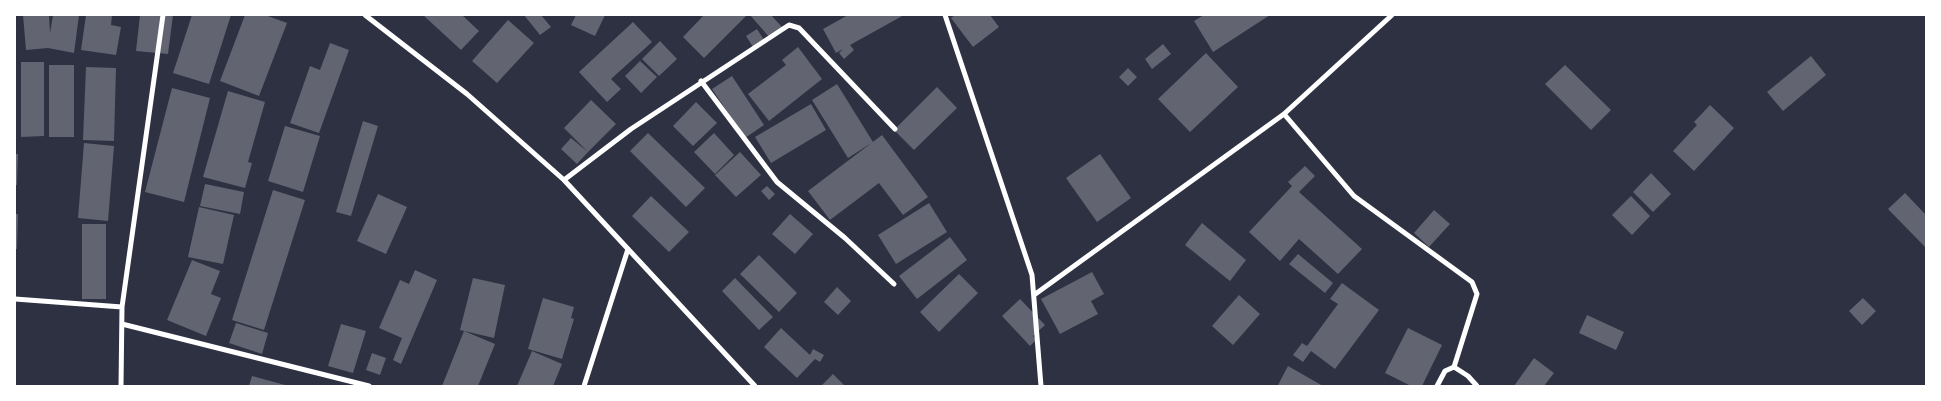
<!DOCTYPE html>
<html>
<head>
<meta charset="utf-8">
<style>
	body { margin:0 }
	#map { position:relative; width:1941px; height:401px; overflow:hidden; background:#2d3142; font-family:"Noto Serif",serif }
	canvas { display:block }
	.frame { position:absolute; inset:0; border:16px solid #fff; pointer-events:none }
</style>
</head>
<body>
<div id="map">
<canvas width="1941" height="401"></canvas>
<div class="frame"></div>
</div>
<script>
const context = document.querySelector('canvas').getContext('2d');
context.lineJoin = 'round';
function fillPath(path, color) {
  context.fillStyle = color;
  context.fill(path, 'evenodd');
}
function shape(rows) {
  const path = new Path2D();
  for (const r of rows) {
    path.moveTo(r[0], r[1]);
    for (let i = 2; i < r.length; i += 2) path.lineTo(r[i], r[i + 1]);
  }
  return path;
}
function stroke(path, color, width, dash) {
  context.strokeStyle = color;
  context.lineWidth = width;
  context.lineCap = dash ? 'butt' : 'round';
  context.setLineDash(dash || []);
  context.stroke(path);
}
fillPath(shape([
	[23,15,49,15,50,33,53,15,79,15,74,53,48,48,26,50],
	[86,15,112,15,111,25,121,27,116,55,81,50],
	[140,15,173,15,168,54,136,51],
	[192,15,231,15,209,84,173,73],
	[245,15,265,15,287,23,259,96,220,81],
	[423,15,462,15,479,31,461,50],
	[524,15,541,15,551,27,540,35],
	[576,15,605,15,595,36,571,25],
	[704,15,747,15,704,58,683,37],
	[750,15,771,15,782,27,770,38],
	[848,15,904,15,850,45,854,50,844,59,839,53,843,49,836,53,823,29],
	[955,15,990,15,999,27,973,47,951,18],
	[1204,15,1270,15,1213,52,1194,21],
	[508,20,534,43,497,83,472,61],
	[633,22,652,42,611,79,621,89,607,102,579,72],
	[757,29,764,40,753,47,746,36],
	[660,41,677,59,659,76,642,59],
	[330,43,349,50,319,133,290,123,310,66,320,70],
	[1163,44,1171,54,1152,69,1145,59],
	[798,47,822,79,769,121,748,94,786,65,782,60],
	[1206,53,1238,87,1190,132,1158,99],
	[1811,56,1826,75,1783,111,1767,92],
	[640,61,657,77,641,93,625,76],
	[21,62,44,62,44,136,21,137],
	[49,65,74,65,74,137,49,137],
	[1565,65,1611,110,1591,130,1545,84],
	[86,67,116,68,114,141,83,140],
	[1128,68,1137,77,1128,86,1119,77],
	[732,76,764,125,745,138,712,89],
	[837,84,873,142,848,158,812,100],
	[937,87,957,108,914,150,894,130],
	[172,88,210,98,184,202,145,192],
	[228,91,265,102,248,162,252,163,245,188,203,177],
	[591,100,616,124,588,152,564,128],
	[696,102,717,123,693,146,673,126],
	[811,104,826,130,771,163,755,137],
	[1710,105,1734,128,1694,171,1673,151,1697,125,1694,122],
	[363,121,378,126,351,216,336,212],
	[285,126,320,136,303,192,268,181],
	[648,133,705,188,686,207,630,151],
	[714,133,734,155,715,174,694,152],
	[882,135,928,197,903,215,879,183,830,220,808,191],
	[571,138,588,152,577,164,561,149],
	[84,143,114,146,108,221,78,218],
	[740,152,761,175,736,197,715,175],
	[15,154,18,154,17,185,15,185],
	[1100,154,1131,198,1097,222,1066,178],
	[1305,166,1315,176,1299,192,1362,249,1338,274,1299,239,1280,261,1249,232,1292,186,1288,182],
	[1651,173,1671,194,1653,212,1633,192],
	[205,184,244,192,240,214,200,206],
	[767,186,775,194,769,200,761,191],
	[273,190,305,200,264,330,232,320],
	[1905,193,1926,215,1926,248,1888,209],
	[378,194,407,207,386,254,357,241],
	[651,196,689,232,669,252,632,216],
	[1631,196,1650,216,1632,235,1612,215],
	[929,203,947,232,896,264,878,235],
	[199,207,234,215,223,264,188,257],
	[1434,210,1450,224,1429,247,1414,233],
	[15,214,18,214,17,249,15,249],
	[790,214,813,234,795,254,772,234],
	[1202,223,1246,260,1230,281,1185,245],
	[82,224,106,224,106,299,82,299],
	[950,237,967,260,917,299,899,276],
	[1298,254,1333,283,1325,293,1289,264],
	[759,255,797,293,779,312,740,274],
	[192,260,220,271,211,294,221,298,206,336,167,320],
	[415,270,437,280,401,364,393,360,402,338,379,328,400,280,409,284],
	[1092,272,1104,294,1091,301,1098,314,1060,334,1041,299],
	[959,274,978,293,939,332,920,312],
	[473,278,505,285,494,338,460,330],
	[735,278,773,317,759,330,722,291],
	[1342,283,1379,310,1335,369,1311,351,1303,362,1293,355,1302,343,1307,346,1338,304,1330,299],
	[837,287,851,301,838,315,824,302],
	[1239,295,1260,314,1233,345,1212,326],
	[543,298,574,307,571,318,574,319,562,359,528,349],
	[1863,298,1876,311,1862,325,1849,311],
	[1020,299,1045,325,1033,336,1036,340,1030,346,1002,316],
	[1587,315,1624,332,1616,350,1579,333],
	[236,323,268,333,262,354,229,343],
	[341,324,366,331,353,373,328,366],
	[781,328,810,355,813,349,824,355,820,362,815,359,797,378,764,347],
	[1408,328,1442,345,1422,386,1411,386,1385,373],
	[464,331,495,344,478,386,442,386],
	[532,351,562,364,553,386,517,386],
	[372,353,386,358,380,375,366,370],
	[1534,358,1554,373,1544,386,1514,386],
	[1288,366,1323,386,1280,386,1278,385],
	[833,374,845,386,821,386],
	[252,376,285,385,285,386,249,386]
]), '#626471');
stroke(shape([
	[365,15,467,94,564,180,755,386],
	[945,15,1032,275,1041,386],
	[701,81,777,182,845,238,894,284],
	[1284,114,1354,196,1472,282,1477,294,1454,367],
	[564,180,631,129,789,25,799,28,895,129],
	[1034,295,1284,114,1392,15],
	[15,299,122,307],
	[122,324,369,386],
	[121,386,122,307,163,15],
	[584,386,628,249],
	[1437,386,1445,371,1454,367,1468,376,1477,386]
]), '#fff', 5);
</script>
</body>
</html>
